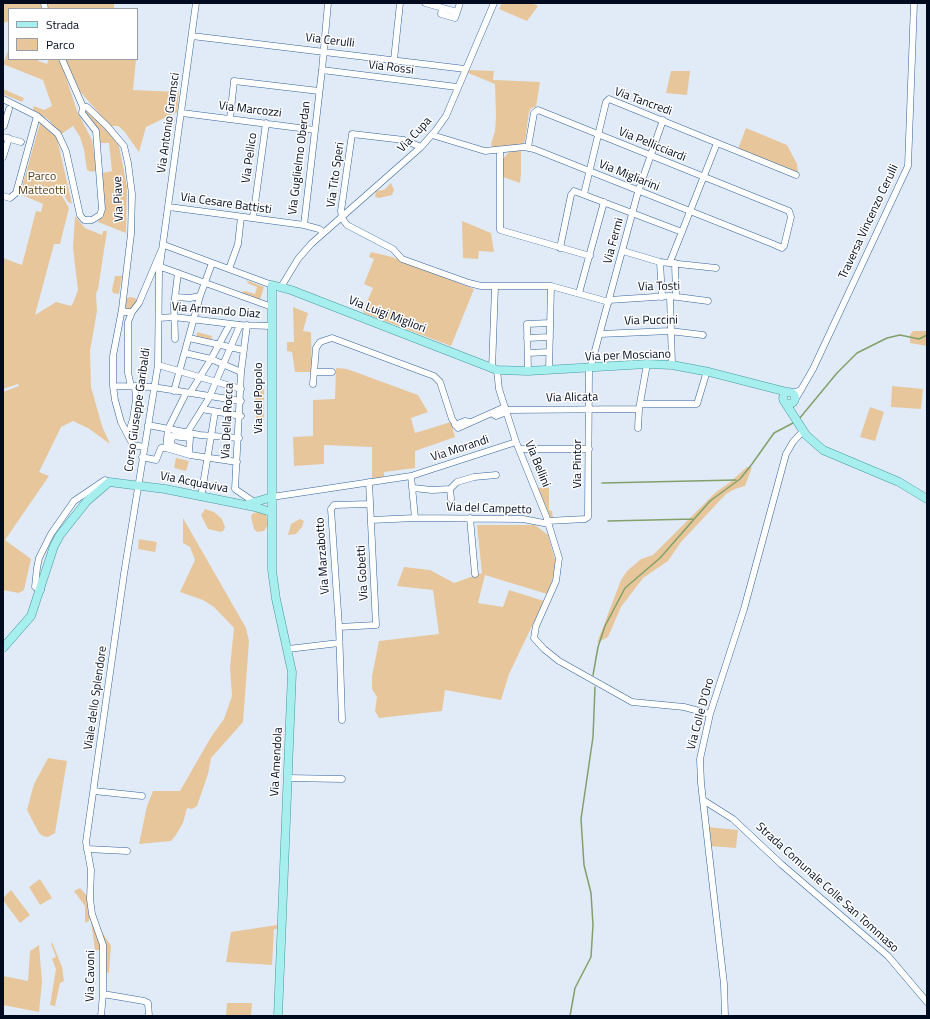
<!DOCTYPE html>
<html>
<head>
<meta charset="utf-8">
<style>
	body { margin:0 }
	#map { position:relative; width:930px; height:1019px; overflow:hidden; background:#e1ebf8; font-family:"Titillium Web",sans-serif }
	canvas { display:block }
	.frame { position:absolute; inset:0; border:4px solid #000b20; pointer-events:none }
	.legend { position:absolute; left:8px; top:8px; width:130px; height:52px; box-sizing:border-box; background:#fff; border:1px solid #999da6; margin:0; padding:5px 7px; list-style:none; font-size:12px; color:#000b20 }
	.legend li { display:flex; align-items:center; gap:8px; height:20px }
	.legend b { width:20px; border:1px solid #999da6 }
</style>
</head>
<body>
<div id="map">
<canvas width="930" height="1019"></canvas>
<div class="frame"></div>
<ul class="legend">
<li><b style="height:5px;background:#a6efee"></b>Strada</li>
<li><b style="height:11px;background:#e8c69b"></b>Parco</li>
</ul>
</div>
<script>
const context = document.querySelector('canvas').getContext('2d');
context.lineJoin = 'round';
function fillPath(path, color) {
  context.fillStyle = color;
  context.fill(path, 'evenodd');
}
function shape(rows) {
  const path = new Path2D();
  for (const r of rows) {
    if (r.length === 3) {
      path.moveTo(r[0] + r[2], r[1]);
      path.arc(r[0], r[1], r[2], 0, 2 * Math.PI);
      continue;
    }
    path.moveTo(r[0], r[1]);
    for (let i = 2; i < r.length; i += 2) path.lineTo(r[i], r[i + 1]);
  }
  return path;
}
function stroke(path, color, width, dash) {
  context.strokeStyle = color;
  context.lineWidth = width;
  context.lineCap = dash ? 'butt' : 'round';
  context.setLineDash(dash || []);
  context.stroke(path);
}
function drawText(font, color, halo, rows, align = 'center') {
  context.font = font + ' "Titillium Web",sans-serif';
  context.lineWidth = 3;
  context.setLineDash([]);
  context.textBaseline = 'middle';
  context.strokeStyle = halo;
  context.fillStyle = color;
  for (const [text, x, y, turn = 0] of rows) {
    context.save();
    context.translate(x, y);
    context.rotate((+turn || 0) * Math.PI / 180);
    context.textAlign = isNaN(turn) ? turn : align;
    if (halo) context.strokeText(text, 0, 0);
    context.fillText(text, 0, 0);
    context.restore();
  }
}
fillPath(shape([
	[3,3,43,3,44,9,9,9,9,21,3,23],
	[48,3,114,3,114,9,48,9],
	[502,3,532,3,538,6,527,21,499,9],
	[9,48,9,59,38,59,38,61,47,64,49,59,60,59,77,111,92,140,97,170,92,172,87,170,84,150,80,137,73,126,60,135,49,120,33,110,34,106,44,110,52,106,43,80,3,64],
	[64,59,136,59,133,90,179,92,177,112,146,127,139,152,124,131,118,126,110,126,77,88],
	[469,70,494,71,493,80,495,80,540,82,536,107,531,108,529,112,525,141,522,145,493,149,491,144,495,131,496,117,495,84,468,73],
	[671,71,690,71,687,95,666,93],
	[3,89,24,98,22,102,3,94],
	[86,109,107,130,119,146,127,187,126,233,98,222,104,212,102,173,112,171,109,143,99,143,84,111],
	[40,123,57,138,72,204,68,202,62,191,59,191,58,194,61,194,69,208,60,244,54,244,35,315,56,302,71,306,73,303,78,290,73,248,75,216,85,228,102,235,103,231,107,231,98,289,96,294,97,311,90,351,91,387,102,426,110,444,88,428,73,421,61,427,39,472,49,476,5,540,31,559,24,590,19,593,3,590,3,392,19,386,18,384,3,389,3,258,22,265,36,211,41,212,43,204,20,194],
	[746,128,787,145,797,164,798,174,738,149],
	[521,149,521,174,520,183,503,177,503,159,509,152],
	[391,183,394,190,392,195,379,198,375,197,376,191,384,190],
	[462,221,491,233,494,252,479,251,478,259,463,258],
	[371,252,392,257,474,289,451,346,364,313,363,311,373,288,364,284,374,259,369,257],
	[115,276,122,276,119,294,113,293,112,290],
	[246,280,264,287,260,300,241,292,245,291,255,294,257,287,249,284],
	[130,297,138,299,132,309,128,311,125,305,127,298],
	[293,307,308,313,303,331,311,332,312,372,295,372,292,352,287,351,287,342,294,342],
	[913,331,927,331,927,346,910,343,910,335],
	[197,332,212,336,211,342,196,339],
	[336,368,347,369,418,395,428,412,411,418,415,433,451,422,455,437,415,451,415,468,384,472,384,478,372,479,372,447,324,445,324,464,294,466,293,437,313,436,313,400,335,399],
	[892,386,923,389,921,409,891,407],
	[255,389,264,389,264,420,256,420],
	[870,407,884,412,875,441,860,437],
	[176,458,189,461,186,471,174,468],
	[747,467,752,467,745,486,735,489,726,494,681,542,668,561,643,578,621,607,608,637,597,643,621,580,627,571,641,559,653,555,716,492,729,483],
	[537,485,539,488,549,488,549,510,552,511,553,518,550,517],
	[205,509,214,512,222,519,225,527,224,530,221,532,208,529,201,515],
	[257,512,266,514,268,525,264,531,257,532,254,529,251,517,252,514],
	[183,518,246,628,249,641,243,722,211,758,208,774,197,806,192,809,187,808,183,823,176,835,171,841,139,844,147,806,153,791,180,791,211,737,224,719,232,696,230,667,234,628,214,607,203,600,180,592,195,560,190,547,183,543],
	[300,519,304,521,302,527,296,534,288,535,291,524],
	[477,525,535,525,548,535,557,567,547,594,485,575,478,603,503,607,509,590,544,601,509,674,501,700,445,690,442,711,379,718,375,711,377,697,372,689,372,676,379,641,439,634,433,590,397,586,404,567,430,570,454,583,482,573],
	[139,539,157,542,155,552,138,549],
	[48,758,67,761,55,833,48,837,43,836,39,833,27,810,34,784],
	[707,827,738,830,736,848,710,846],
	[40,879,52,898,40,905,29,887],
	[80,888,87,896,89,902,91,914,89,921,85,923,85,906,74,891],
	[11,890,30,915,20,923,3,900,3,898],
	[91,921,98,939,101,950,95,950],
	[277,925,277,929,274,929,272,965,226,962,231,932],
	[100,932,102,932,111,946,109,973,105,972],
	[52,942,62,967,64,981,60,983,55,1006,70,1010,50,1005,56,969,52,959,56,957,51,944],
	[39,945,42,982,39,1012,3,1005,3,976,28,981,30,951],
	[227,1003,252,1003,251,1016,226,1016]
]), '#e8c69b');
stroke(shape([
	[799,419,837,373,857,353,887,338,900,335,919,339,927,335],
	[602,483,736,480],
	[608,521,694,519],
	[593,675,598,647,605,626,625,588,660,558,710,501,740,479,752,464,774,433,793,423],
	[570,1016,575,988,591,957,593,925,591,893,584,865,581,819,593,737,595,687]
]), '#81a16b', 1.5);
const minor = shape([
	[44,3,45,9],
	[425,3,457,12,455,18,441,14,442,8],
	[457,12,460,3],
	[192,36,465,69],
	[62,59,83,107],
	[394,60,400,3],
	[322,70,457,87],
	[3,99,37,116,58,134,66,151,80,215,84,220,92,220,100,215,102,209,96,131,82,113,83,107],
	[83,107,87,107,107,126,124,146,128,163,132,194,131,234,122,309,113,356,113,386,115,400,121,422,133,445,144,447],
	[182,113,315,130],
	[230,119,234,81,319,91],
	[4,126,9,109],
	[432,135,485,151,524,147,534,149,773,244,782,248,784,246,791,217,789,211,538,110,534,113,528,147],
	[3,137,21,142],
	[421,147,404,140,352,134,341,211,342,218,347,225,393,249,402,259,469,283,481,286,551,286,609,302],
	[500,150,500,230,590,256],
	[3,157,9,138],
	[584,194,606,102,609,99,796,175],
	[3,196,10,198,16,193,37,116],
	[169,207,304,225,319,229,323,232],
	[253,218,266,123],
	[304,225,322,70,328,3],
	[164,245,272,285],
	[560,248,571,195,574,191,682,232],
	[623,251,660,262,716,268],
	[660,262,662,297],
	[670,262,717,143],
	[675,263,676,296],
	[161,267,272,307],
	[229,269,238,244,241,217],
	[281,287,298,259,311,244,421,147,436,130,446,116,494,3],
	[579,293,604,202],
	[670,296,672,365],
	[175,297,190,298,200,296],
	[609,300,670,296,708,301],
	[122,309,125,312,132,312,139,303,162,249],
	[159,318,174,317,240,325,271,326],
	[247,325,241,372,235,489,254,502,255,505],
	[600,334,670,331,703,335],
	[189,338,243,350],
	[527,338,550,337],
	[175,339,174,305,178,273],
	[185,353,211,359,241,372],
	[528,353,549,352],
	[158,365,241,389],
	[492,369,495,287],
	[590,369,638,192,663,120],
	[497,370,499,389,516,442,546,516,559,558,556,581,536,626,534,638,544,649,559,661,632,702,684,707,710,714],
	[549,370,551,286],
	[528,371,527,324,550,323],
	[314,372,332,372],
	[313,384,316,348,320,342,332,338,434,376,440,382,452,419,458,428,505,407],
	[113,386,153,387,241,401],
	[131,386,128,373,128,322,132,312],
	[174,391,200,296,212,263],
	[190,393,211,359,230,324],
	[792,393,801,390],
	[795,400,813,369,908,166,914,3],
	[640,404,697,404,707,371],
	[202,409,241,416],
	[506,410,639,409],
	[493,414,496,416,507,412],
	[148,425,200,435,239,438],
	[455,425,465,421,469,422],
	[638,428,639,409,647,364],
	[187,433,209,398,240,325],
	[128,435,133,419,136,400,135,386],
	[172,436,190,438,189,451,171,445,172,436],
	[166,448,190,455,237,462],
	[519,449,589,449],
	[142,457,156,460,161,448,166,448,168,429,186,393],
	[411,476,516,442],
	[413,488,432,490,450,489],
	[201,497,215,412],
	[272,497,411,476,415,518,523,519,549,524],
	[451,499,450,489,457,482,474,477,496,475],
	[470,518,475,574],
	[371,520,415,518],
	[548,521,585,519,588,517,589,369],
	[41,590,35,587,37,568,39,558,51,534,74,501,105,480,109,482],
	[339,627,376,625,369,482],
	[288,649,339,643],
	[342,720,339,627,331,509,334,505,370,504],
	[288,778,342,779],
	[94,791,142,796],
	[703,800,733,819,781,864,888,956,927,1002],
	[87,849,127,851],
	[103,994,144,1001,148,1003,149,1016],
	[101,1016,103,994,103,945,92,914,90,899,91,870,86,842,124,574,158,365,159,272,196,3],
	[725,1016,724,984,701,783,700,759,710,714,744,609,786,454,793,442,803,431]
]);
const major = shape([
	[789,398,6],
	[786,404,806,435,823,450,899,482,927,499],
	[245,505,272,497],
	[3,648,31,616,54,546,60,535,87,501,109,482,165,489,255,507,271,512],
	[278,1016,292,672,276,599,272,570,272,285,291,290,497,370,528,371,647,364,672,365,709,372,787,392]
]);
stroke(minor, '#326299', 7);
stroke(major, '#45999e', 9);
stroke(minor, '#fff', 6);
stroke(major, '#a6efee', 8);
drawText('12px', '#000b20', '#fff', [
	["Via Cerulli",330,41,7],
	["Via Rossi",391,68,7],
	["Via Tancredi",643,102,20],
	["Via Marcozzi",250,110,7],
	["Via Antonio Gramsci",169,123,-82],
	["Via Cupa",415,135,-47],
	["Via Pellicciardi",652,145,22],
	["Via Pellico",250,158,-82],
	["Via Guglielmo Oberdan",300,158,-83],
	["Via Tito Speri",336,175,-82],
	["Via Migliarini",629,176,22],
	["Via Piave",119,199,-92],
	["Via Cesare Battisti",226,204,8],
	["Traversa Vincenzo Cerulli",869,222,-65],
	["Via Fermi",614,241,-75],
	["Via Tosti",659,287,-1],
	["Via Armando Diaz",216,311,5],
	["Via Luigi Migliori",387,315,21],
	["Via Puccini",651,321,-1],
	["Via per Mosciano",628,356,-2],
	["Via del Popolo",259,398,-90],
	["Via Alicata",572,398,-1],
	["Corso Giuseppe Garibaldi",138,410,-82],
	["Via Della Rocca",228,421,-87],
	["Via Morandi",460,449,-18],
	["Via Bellini",537,464,68],
	["Via Pintor",578,464,-90],
	["Via Acquaviva",194,483,11],
	["Via del Campetto",489,509,2],
	["Via Marzabotto",323,556,-94],
	["Via Gobetti",363,573,-93],
	["Viale dello Splendore",96,698,-82],
	["Via Colle D'Oro",701,714,-75],
	["Via Amendola",277,762,-87],
	["Strada Comunale Colle San Tommaso",827,888,42],
	["Via Cavoni",91,976,-89]
]);
drawText('12px', '#5a3e15', '#fff', [
	["Parco",42,177],
	["Matteotti",42,191]
]);
</script>
</body>
</html>
